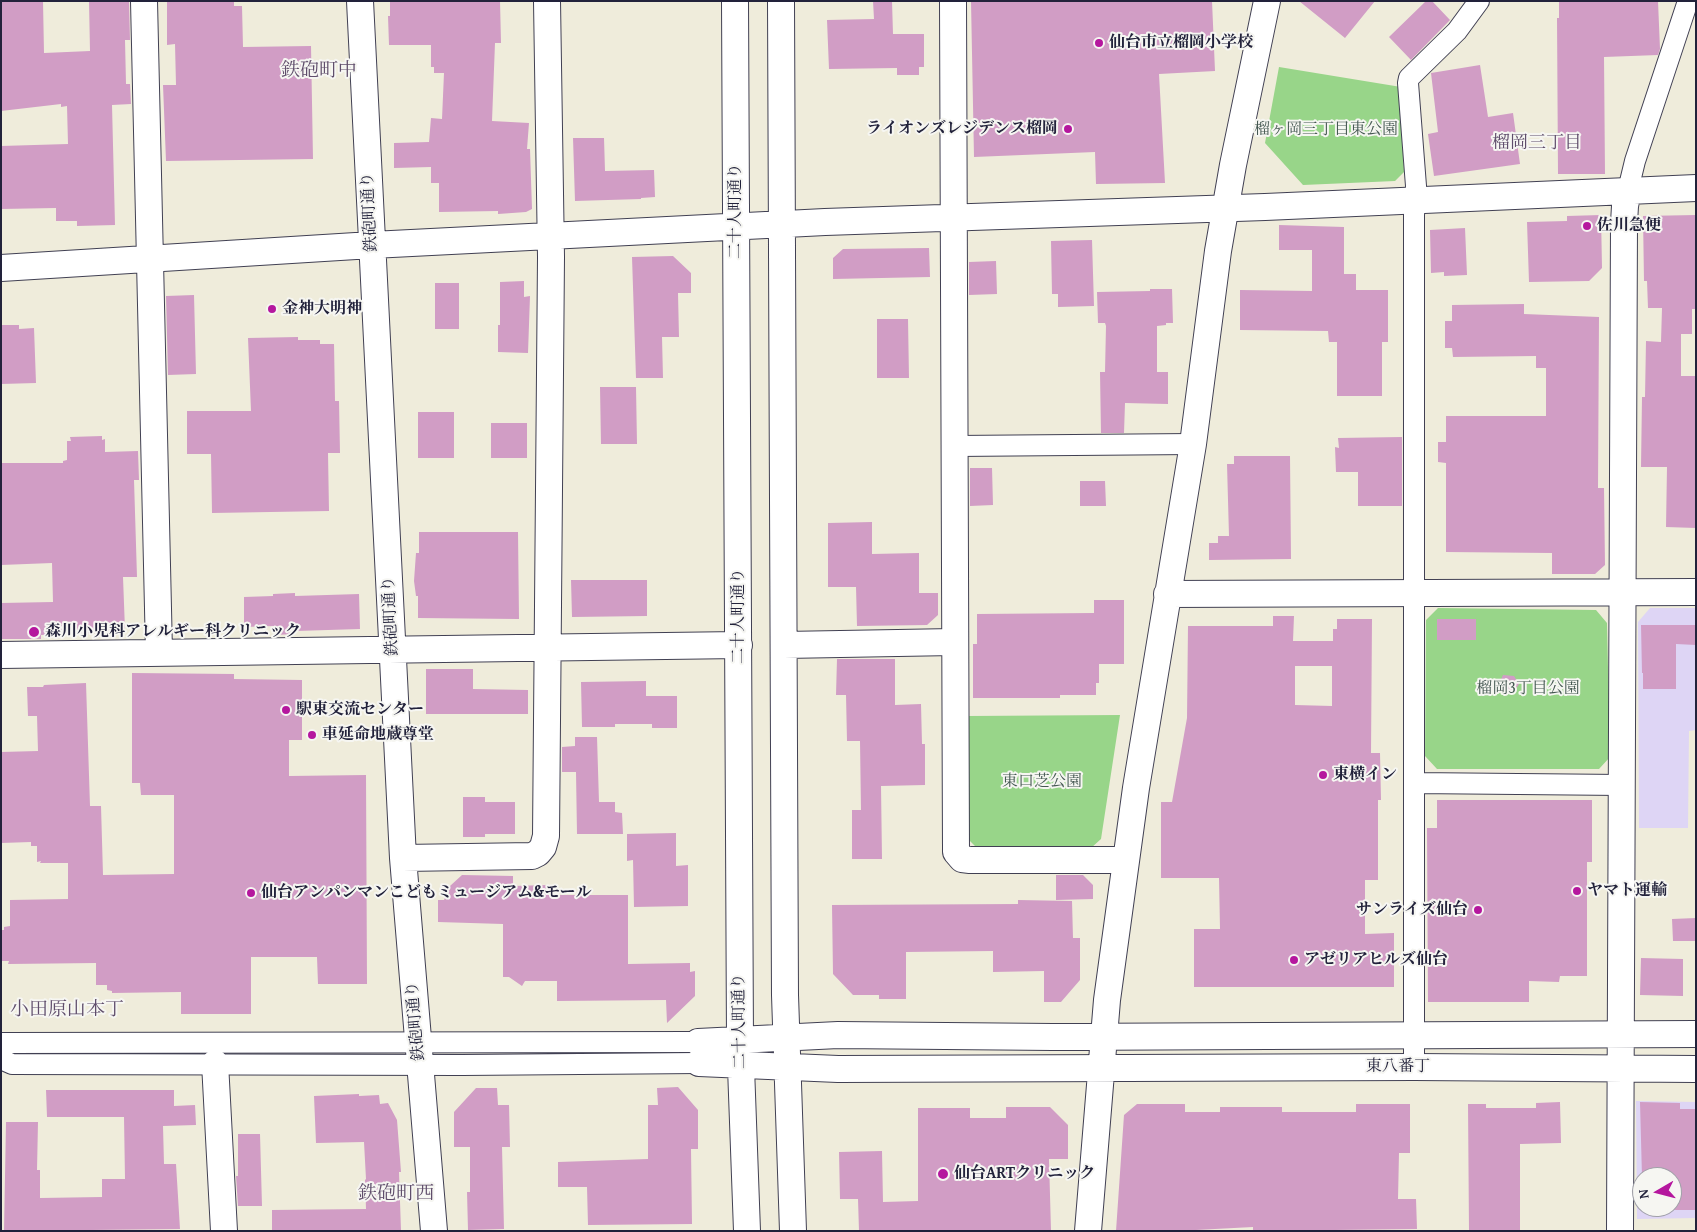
<!DOCTYPE html>
<html>
<head>
<meta charset="utf-8">
<style>
	body { margin:0 }
	#map { position:relative; width:1697px; height:1232px; overflow:hidden; background:#efecdb; font-family:"Gentium Book Plus",serif }
	canvas { display:block }
	.frame { position:absolute; inset:0; border:2px solid #22223b; pointer-events:none }
	.north { position:absolute; left:1632px; top:1167px; width:50px; height:50px; box-sizing:border-box; background:#f6f6f2; border:1px solid #a1a1a9; border-radius:50%; rotate:262deg; font-size:14px; font-weight:700; line-height:20px; text-align:center; color:#22223b }
	.north::after { content:''; display:block; margin:auto; width:18px; height:22px; background:#b5179e; clip-path:polygon(50% 0,100% 100%,50% 72%,0 100%) }
</style>
</head>
<body>
<div id="map">
<canvas width="1697" height="1232"></canvas>
<div class="frame"></div>
<div class="north">N</div>
</div>
<script>
const context = document.querySelector('canvas').getContext('2d');
context.lineJoin = 'round';
function fillPath(path, color) {
  context.fillStyle = color;
  context.fill(path, 'evenodd');
}
function shape(rows) {
  const path = new Path2D();
  for (const r of rows) {
    path.moveTo(r[0], r[1]);
    for (let i = 2; i < r.length; i += 2) path.lineTo(r[i], r[i + 1]);
  }
  return path;
}
function stroke(path, color, width, dash) {
  context.strokeStyle = color;
  context.lineWidth = width;
  context.lineCap = dash ? 'butt' : 'round';
  context.setLineDash(dash || []);
  context.stroke(path);
}
function drawText(font, color, halo, rows, align = 'center') {
  context.font = font + ' "Gentium Book Plus","Noto Serif JP",serif';
  context.lineWidth = 4;
  context.setLineDash([]);
  context.textBaseline = 'middle';
  context.strokeStyle = halo;
  context.fillStyle = color;
  for (const [text, x, y, turn = 0] of rows) {
    context.save();
    context.translate(x, y);
    context.rotate((+turn || 0) * Math.PI / 180);
    context.textAlign = isNaN(turn) ? turn : align;
    if (halo) context.strokeText(text, 0, 0);
    context.fillText(text, 0, 0);
    context.restore();
  }
}
fillPath(shape([
	[1650,608,1696,608,1696,730,1689,731,1688,828,1639,828,1638,622],
	[1636,1101,1696,1102,1696,1218,1637,1219],
	[1642,1177,1672,1177,1672,1207,1642,1207]
]), '#ded5f5');
fillPath(shape([
	[1279,67,1401,87,1404,172,1395,181,1303,185,1265,143],
	[1438,608,1596,610,1607,623,1610,757,1599,769,1437,769,1425,756,1426,620],
	[1120,715,1101,839,1091,848,977,848,968,839,968,716]
]), '#98d589');
fillPath(shape([
	[1,1,43,1,44,53,90,51,89,1,129,1,130,40,125,40,126,84,130,84,131,104,112,105,115,225,77,226,77,221,56,221,56,208,1,209,1,146,68,144,67,106,61,107,61,104,1,111],
	[167,1,234,1,234,6,242,6,243,47,311,46,313,159,166,161,163,85,176,85,175,44,167,45],
	[390,1,500,1,501,43,495,43,492,121,529,123,527,149,530,149,532,209,526,212,498,214,498,211,439,212,439,183,431,183,431,167,394,168,394,143,429,142,431,118,442,119,444,73,434,73,434,67,431,67,431,45,389,45,388,16,390,16],
	[873,1,892,1,893,34,924,34,924,67,919,67,919,75,897,75,897,68,829,69,827,20,874,19],
	[971,1,1212,1,1215,71,1159,74,1165,183,1096,184,1095,152,974,157],
	[1299,1,1375,1,1345,38],
	[1426,1,1432,1,1450,20,1411,60,1389,37],
	[1559,1,1658,1,1660,49,1658,55,1604,57,1605,174,1558,174,1557,18,1559,18],
	[1480,65,1488,117,1513,113,1520,164,1434,176,1428,134,1438,132,1431,73],
	[573,138,604,138,605,171,654,170,655,197,641,198,641,199,575,201],
	[1601,215,1602,268,1589,281,1529,282,1527,222,1567,221,1567,216],
	[1696,215,1696,309,1692,309,1692,334,1681,334,1681,376,1696,376,1696,528,1666,527,1667,467,1641,467,1642,397,1645,397,1646,341,1661,342,1662,308,1648,308,1647,281,1644,281,1643,216],
	[1279,225,1344,227,1344,274,1356,274,1356,290,1388,290,1388,342,1382,342,1382,396,1337,396,1337,342,1329,342,1328,331,1240,330,1240,290,1312,291,1312,250,1279,250],
	[1465,228,1467,275,1444,276,1444,272,1431,273,1430,230],
	[1092,240,1094,306,1058,307,1058,294,1052,294,1051,241],
	[929,248,930,277,833,279,833,258,843,249],
	[673,256,691,273,691,293,678,293,679,337,662,337,663,378,636,378,632,257],
	[996,261,997,294,969,295,969,262],
	[524,281,524,297,530,296,528,353,498,352,498,325,500,325,500,282],
	[435,283,459,283,459,329,435,329],
	[1150,289,1172,289,1173,323,1166,323,1166,325,1157,326,1157,372,1168,372,1168,404,1125,403,1124,433,1101,433,1100,372,1105,372,1106,326,1105,323,1098,323,1097,292,1150,291],
	[194,295,196,374,168,375,166,296],
	[1524,304,1524,314,1599,317,1598,488,1604,488,1605,565,1595,574,1552,574,1552,553,1446,552,1446,463,1438,462,1438,442,1446,442,1446,416,1546,416,1546,368,1536,368,1536,356,1453,357,1452,348,1445,348,1445,321,1452,321,1452,305],
	[877,319,908,319,909,378,877,378],
	[1,325,19,325,19,329,34,328,36,383,1,384],
	[298,337,298,340,320,340,320,344,334,344,335,401,339,401,340,453,328,453,329,511,212,513,211,454,187,454,187,411,251,411,248,338],
	[600,387,636,387,637,444,601,444],
	[418,412,454,412,454,458,418,458],
	[491,423,527,423,527,458,491,458],
	[102,436,102,440,105,439,105,452,138,451,139,480,134,480,137,577,123,577,125,630,100,631,99,633,41,635,41,639,1,639,1,603,53,602,52,563,1,565,1,463,63,463,63,461,67,460,67,441,71,441,70,437],
	[1402,437,1402,506,1358,506,1358,472,1336,472,1335,447,1339,448,1338,438],
	[1234,456,1290,456,1291,559,1209,560,1209,543,1218,543,1218,536,1229,536,1227,464,1234,464],
	[970,468,992,468,993,505,970,506],
	[1080,481,1105,481,1106,506,1080,506],
	[872,522,872,554,919,553,919,593,938,593,938,615,927,625,857,626,856,587,828,587,828,523],
	[419,532,518,532,519,619,418,618,418,596,416,596,414,581,416,553,419,553],
	[571,580,647,580,647,616,572,617],
	[295,593,295,596,359,594,360,629,296,631,296,634,274,635,274,626,244,627,244,597,273,596,273,594],
	[1094,600,1124,600,1124,664,1099,664,1099,683,1096,683,1096,695,1060,695,1060,698,973,698,973,644,977,644,977,614,1094,613],
	[1273,616,1294,616,1293,641,1333,641,1333,629,1337,629,1337,619,1372,619,1371,753,1380,753,1381,800,1378,800,1378,880,1365,880,1365,934,1394,933,1394,987,1194,987,1194,929,1220,929,1219,878,1161,878,1161,802,1172,802,1187,718,1188,626,1273,626],
	[1295,666,1332,666,1332,706,1295,705],
	[1437,619,1476,619,1476,640,1437,640],
	[1641,625,1696,625,1696,645,1676,644,1676,689,1643,689,1643,673,1642,673],
	[837,659,895,659,895,705,921,704,922,744,925,744,925,785,881,786,882,859,852,859,852,810,861,810,860,741,847,741,846,695,836,695],
	[426,669,473,669,473,689,528,690,528,714,426,714],
	[132,673,234,674,234,679,302,680,302,740,289,740,289,776,366,775,367,984,318,984,317,957,251,957,251,1014,181,1014,181,992,112,993,112,991,107,990,107,985,96,985,96,963,8,964,9,961,1,961,1,930,4,930,4,927,10,926,10,900,68,899,68,863,40,863,41,861,37,862,37,846,31,846,31,842,1,843,1,752,38,751,37,716,28,716,27,687,43,687,44,685,86,683,90,806,101,806,103,875,174,874,174,795,141,795,140,783,132,783],
	[1503,675,1514,676,1519,684,1513,693,1504,693,1499,684],
	[646,681,646,696,677,696,677,728,652,728,652,724,615,724,615,727,582,727,581,682],
	[575,737,597,737,599,802,615,802,615,812,622,813,623,834,577,834,576,772,562,772,562,747,575,746],
	[463,797,485,797,485,802,515,802,515,834,485,834,485,837,463,837],
	[1437,800,1592,800,1592,862,1587,862,1587,976,1560,976,1559,982,1529,981,1529,1002,1428,1002,1427,828,1437,828],
	[676,833,676,866,688,865,688,906,634,907,633,860,627,861,627,834],
	[462,875,513,876,513,886,548,885,548,895,628,895,628,964,690,963,690,972,695,971,695,996,667,1023,666,1000,557,1001,557,981,525,981,522,986,509,977,503,977,503,924,438,922,438,900,444,900,450,886],
	[1056,875,1083,875,1093,885,1093,899,1056,900],
	[1018,900,1072,901,1073,938,1080,938,1080,980,1061,1002,1044,1002,1044,971,993,972,993,951,906,952,906,999,879,999,879,995,853,995,833,974,832,905,1018,904],
	[1696,918,1696,941,1673,941,1672,919],
	[1641,958,1683,959,1683,996,1640,995],
	[678,1087,698,1110,698,1149,691,1149,692,1224,588,1225,587,1187,558,1187,558,1162,648,1159,648,1105,658,1105,657,1088],
	[476,1088,497,1088,498,1105,509,1105,510,1147,502,1147,504,1229,468,1230,467,1192,470,1192,470,1147,454,1147,454,1112],
	[46,1090,174,1090,174,1106,195,1105,196,1125,163,1126,164,1164,176,1164,180,1229,4,1231,6,1122,38,1122,37,1170,40,1170,40,1198,102,1197,102,1179,125,1179,124,1117,47,1117],
	[359,1094,359,1096,379,1095,380,1104,388,1103,397,1120,401,1172,399,1172,401,1231,272,1231,272,1210,366,1209,365,1180,366,1179,364,1142,316,1143,314,1096],
	[1560,1102,1561,1143,1520,1144,1520,1231,1469,1231,1468,1104,1486,1104,1486,1108,1536,1108,1536,1103],
	[1640,1102,1680,1103,1680,1109,1696,1109,1696,1210,1672,1210,1672,1177,1642,1177],
	[1137,1104,1185,1104,1185,1112,1220,1112,1220,1107,1282,1107,1282,1112,1356,1112,1356,1104,1410,1104,1410,1153,1399,1153,1398,1199,1416,1199,1417,1229,1253,1231,1253,1227,1177,1231,1116,1231,1124,1115],
	[1006,1107,1050,1107,1068,1125,1068,1159,1049,1159,1051,1231,859,1231,858,1199,840,1199,839,1152,882,1151,883,1202,918,1201,918,1108,970,1108,970,1118,1006,1118],
	[238,1134,260,1134,262,1206,238,1206,236,1176,238,1176]
]), '#d19dc5');
const minor = shape([
	[1628,190,1635,161,1688,1],
	[955,446,1193,444],
	[1414,783,1622,785],
	[1,1043,698,1042],
	[1,1059,12,1064,462,1065,699,1063],
	[1414,1067,1414,215,1416,186,1408,83,1409,78,1457,31,1479,1]
]);
const tertiary = shape([
	[144,1,159,652],
	[360,1,403,858,434,1231],
	[735,1,740,1040,747,1231],
	[781,1,785,995,793,1231],
	[953,1,956,852,962,859,970,860,1126,860],
	[1,268,372,245,825,222,1265,207,1696,188],
	[1167,594,1696,592],
	[784,645,954,642],
	[1,655,739,645],
	[403,858,532,856,538,853,543,847,546,836,551,257,547,1],
	[698,1042,838,1035,1053,1037,1696,1034],
	[215,1063,224,1231],
	[699,1063,838,1069,1414,1067,1696,1069],
	[1088,1231,1107,1000,1136,788,1193,444,1218,251,1233,165,1267,1],
	[1620,1231,1624,223,1625,206,1628,190]
]);
stroke(minor, '#414053', 22);
stroke(tertiary, '#414053', 28);
stroke(minor, '#fff', 20);
stroke(tertiary, '#fff', 26);
for (const [x, y, r, color] of [
	[1099,43,5,"#b5179e"],
	[1068,129,5,"#b5179e"],
	[1587,226,5,"#b5179e"],
	[272,309,5,"#b5179e"],
	[34,632,6,"#b5179e"],
	[286,710,5,"#b5179e"],
	[312,735,5,"#b5179e"],
	[1323,775,5,"#b5179e"],
	[1577,891,5,"#b5179e"],
	[251,893,5,"#b5179e"],
	[1478,910,5,"#b5179e"],
	[1294,960,5,"#b5179e"],
	[943,1174,6,"#b5179e"]
]) {
  const dot = new Path2D();
  dot.arc(x, y, r, 0, 2 * Math.PI);
  context.fillStyle = color;
  context.fill(dot);
  stroke(dot, '#f6f6f2', 2);
}
drawText('bold 16px', '#22223b', '#f6f6f2', [
	["仙台市立榴岡小学校",1109,43],
	["ライオンズレジデンス榴岡",1058,129,"right"],
	["佐川急便",1597,226],
	["金神大明神",282,309],
	["森川小児科アレルギー科クリニック",45,632],
	["駅東交流センター",296,710],
	["車延命地蔵尊堂",322,735],
	["東横イン",1333,775],
	["ヤマト運輸",1587,891],
	["仙台アンパンマンこどもミュージアム&モール",261,893],
	["サンライズ仙台",1468,910,"right"],
	["アゼリアヒルズ仙台",1304,960],
	["仙台ARTクリニック",954,1174]
], 'left');
drawText('16px', '#455852', '#f6f6f2', [
	["榴ヶ岡三丁目東公園",1326,130],
	["榴岡3丁目公園",1528,689],
	["東口芝公園",1042,782]
]);
drawText('16px', '#22223b', '#f6f6f2', [
	["二十人町通り",736,211,-90],
	["鉄砲町通り",370,212,-93],
	["鉄砲町通り",391,616,-93],
	["二十人町通り",739,616,-90],
	["鉄砲町通り",416,1021,-95],
	["二十人町通り",740,1021,-91],
	["東八番丁",1398,1067]
]);
drawText('18px', '#5f4d6b', '#f6f6f2', [
	["榴岡三丁目",1537,143]
]);
drawText('19px', '#5f4d6b', '#f6f6f2', [
	["鉄砲町中",319,71],
	["小田原山本丁",67,1010],
	["鉄砲町西",396,1194]
]);
</script>
</body>
</html>
